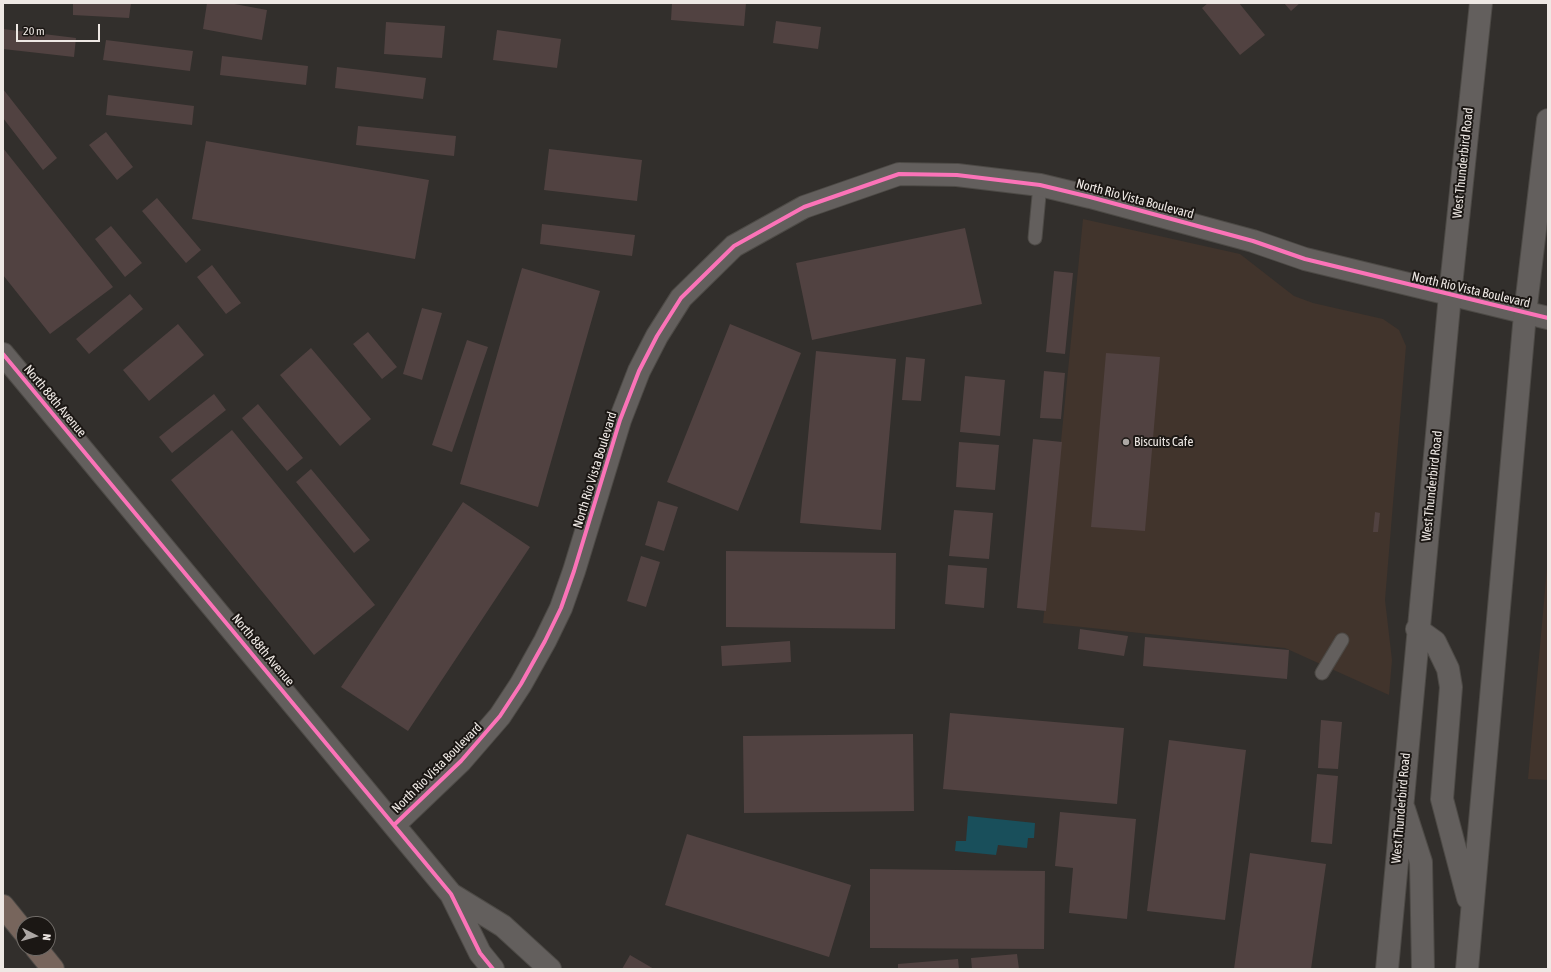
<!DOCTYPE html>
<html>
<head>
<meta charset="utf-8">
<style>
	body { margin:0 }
	#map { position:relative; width:1551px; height:972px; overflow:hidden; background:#322f2c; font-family:"Asap Condensed",sans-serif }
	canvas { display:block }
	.frame { position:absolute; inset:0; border:4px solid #eee8e4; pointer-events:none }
	.north { position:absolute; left:16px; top:916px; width:40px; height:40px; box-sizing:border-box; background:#1b1714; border:1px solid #6f6b67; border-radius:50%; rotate:96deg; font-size:11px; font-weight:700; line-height:16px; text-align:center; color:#eee8e4 }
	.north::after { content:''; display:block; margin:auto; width:14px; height:18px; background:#aca7a4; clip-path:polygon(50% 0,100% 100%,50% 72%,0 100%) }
	.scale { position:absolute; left:16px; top:24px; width:84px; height:18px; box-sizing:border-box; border:2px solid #eee8e4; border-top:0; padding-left:5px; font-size:12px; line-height:14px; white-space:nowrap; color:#eee8e4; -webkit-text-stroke:3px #1b1714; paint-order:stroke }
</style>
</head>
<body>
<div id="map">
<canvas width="1551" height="972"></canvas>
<div class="frame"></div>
<div class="north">N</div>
<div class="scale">20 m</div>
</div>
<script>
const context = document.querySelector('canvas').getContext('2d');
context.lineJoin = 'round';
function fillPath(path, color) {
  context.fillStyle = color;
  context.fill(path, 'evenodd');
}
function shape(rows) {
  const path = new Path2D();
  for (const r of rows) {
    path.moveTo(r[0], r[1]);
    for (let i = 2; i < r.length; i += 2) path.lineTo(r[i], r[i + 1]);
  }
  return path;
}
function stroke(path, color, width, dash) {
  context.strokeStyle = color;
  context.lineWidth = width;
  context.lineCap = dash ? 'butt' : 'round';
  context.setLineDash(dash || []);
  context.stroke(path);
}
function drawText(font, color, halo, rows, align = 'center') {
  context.font = font + ' "Asap Condensed",sans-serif';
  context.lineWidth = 4;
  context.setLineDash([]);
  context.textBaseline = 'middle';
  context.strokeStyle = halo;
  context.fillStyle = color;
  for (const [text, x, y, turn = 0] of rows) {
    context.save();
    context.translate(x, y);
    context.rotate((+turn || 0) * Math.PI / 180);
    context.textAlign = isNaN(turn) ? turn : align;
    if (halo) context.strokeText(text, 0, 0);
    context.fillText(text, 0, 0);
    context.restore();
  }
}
fillPath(shape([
	[1083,219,1240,254,1294,296,1313,303,1383,319,1399,330,1406,346,1385,600,1392,660,1389,695,1285,648,1043,623],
	[1548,557,1548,780,1528,779]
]), '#41342c');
fillPath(shape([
	[968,816,1035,823,1034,838,1028,838,1027,848,998,845,996,855,955,851,956,841,966,841]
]), '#194f5b');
fillPath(shape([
	[73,3,131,3,129,18,73,15],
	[207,3,229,3,267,10,262,40,203,29],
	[672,3,746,3,744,26,671,20],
	[1208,3,1239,3,1265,35,1240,55,1202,8],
	[1284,3,1300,3,1291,11],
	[776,21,821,27,818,49,773,43],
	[386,22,445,26,442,58,384,54],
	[3,29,76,38,74,57,3,49],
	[497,30,561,39,557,68,493,60],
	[106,40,193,51,190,71,103,60],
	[222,56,308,66,306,85,220,75],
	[337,67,426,78,423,99,335,88],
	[3,89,57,158,43,170,3,118],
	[108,95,194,106,192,125,106,115],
	[358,126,456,136,454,156,356,145],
	[106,132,133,167,117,180,89,145],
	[206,141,429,180,415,259,192,219],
	[3,148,113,287,50,334,3,275],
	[549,149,642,160,637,201,544,190],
	[157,198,201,250,186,263,142,211],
	[542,224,635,235,632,256,540,244],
	[111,226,142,263,125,277,95,239],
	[965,228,982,304,812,340,796,263],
	[212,265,241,303,226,314,197,277],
	[522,268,600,291,538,507,460,484],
	[1054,271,1073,273,1065,354,1046,352],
	[130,294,143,309,89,354,76,339],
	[422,308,442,313,422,380,403,374],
	[178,324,204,355,149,401,123,370],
	[730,324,801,353,738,511,667,482],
	[368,332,397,367,382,379,353,344],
	[467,340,488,347,452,452,432,445],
	[311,348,371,419,340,446,280,375],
	[816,351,896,359,881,530,800,523],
	[1106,353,1160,357,1145,531,1091,527],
	[906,357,925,359,921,401,902,400],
	[1044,371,1065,373,1061,419,1040,418],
	[965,376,1005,380,1000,436,960,432],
	[214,394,226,410,172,453,159,437],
	[258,404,303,458,287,471,242,418],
	[232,430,375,605,314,655,171,480],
	[1033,439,1062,442,1046,611,1017,608],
	[959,442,999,445,995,490,956,487],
	[311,469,370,540,354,553,296,482],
	[658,501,678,507,664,551,645,545],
	[463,502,530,547,408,731,341,687],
	[954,510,993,513,989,559,949,556],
	[1375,512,1380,513,1378,532,1373,532],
	[726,551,896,553,895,629,726,627],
	[641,556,660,562,646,607,627,601],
	[948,565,987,568,984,608,945,604],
	[1080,629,1128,636,1124,656,1078,649],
	[1145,637,1289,650,1287,679,1143,666],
	[790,641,791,662,722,666,721,646],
	[950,713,1124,728,1117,804,943,789],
	[1321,720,1342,722,1338,769,1318,768],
	[913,734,914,811,744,813,743,736],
	[1169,740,1246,750,1225,920,1147,911],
	[1317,774,1338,776,1332,844,1311,842],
	[1060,812,1136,819,1127,919,1069,913,1073,868,1055,866],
	[687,834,851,885,829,957,665,905],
	[1250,853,1326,864,1311,969,1234,969],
	[870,869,1045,871,1044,949,870,948],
	[1017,954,1019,969,972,969,971,958],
	[630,955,654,969,622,969],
	[958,959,959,969,898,969,898,964]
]), '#514241');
const service = shape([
	[1035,238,1040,185],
	[1322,673,1342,640]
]);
const minor = shape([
	[3,354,451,894,480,953,493,969],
	[394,825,461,761,500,716,521,684,545,641,561,608,574,571,620,420,639,371,657,336,681,298,734,246,804,207,899,174,957,175,1040,185,1090,197,1253,241,1305,259,1548,318],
	[451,894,503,926,550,969]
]);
const secondary = shape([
	[1417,629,1435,642,1448,669,1451,687,1442,799,1468,898],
	[1404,809,1421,862,1423,969],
	[1387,969,1450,295,1481,3],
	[1467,969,1525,314,1548,120]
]);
const motorway = shape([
	[3,906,24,932],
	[36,948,53,969]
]);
stroke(service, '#4d4a46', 15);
stroke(minor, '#4d4a46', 24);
stroke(secondary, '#4d4a46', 24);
stroke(motorway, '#4d4a46', 24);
stroke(service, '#635f5d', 13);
stroke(minor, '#635f5d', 22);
stroke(secondary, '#635f5d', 22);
stroke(motorway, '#77655c', 22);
stroke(shape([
	[3,354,451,894,480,953,493,969],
	[394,825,461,761,500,716,521,684,545,641,561,608,574,571,620,420,639,371,657,336,681,298,734,246,804,207,899,174,957,175,1040,185,1090,197,1253,241,1305,259,1548,318]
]), '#fb73b8', 4);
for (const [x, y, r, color] of [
	[1126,442,4,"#aca7a4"]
]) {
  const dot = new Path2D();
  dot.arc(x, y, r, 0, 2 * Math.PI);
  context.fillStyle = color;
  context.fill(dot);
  stroke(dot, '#1b1714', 1.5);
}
drawText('13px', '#eee8e4', '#1b1714', [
	["West Thunderbird Road",1463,163,-84],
	["North Rio Vista Boulevard",1135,199,15],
	["North Rio Vista Boulevard",1471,290,13],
	["North 88th Avenue",55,401,50],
	["North Rio Vista Boulevard",595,470,-73],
	["West Thunderbird Road",1432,486,-84],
	["North 88th Avenue",263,650,50],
	["North Rio Vista Boulevard",437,768,-45],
	["West Thunderbird Road",1401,808,-85]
]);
drawText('13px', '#eee8e4', '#1b1714', [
	["Biscuits Cafe",1134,442]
], 'left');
</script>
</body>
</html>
